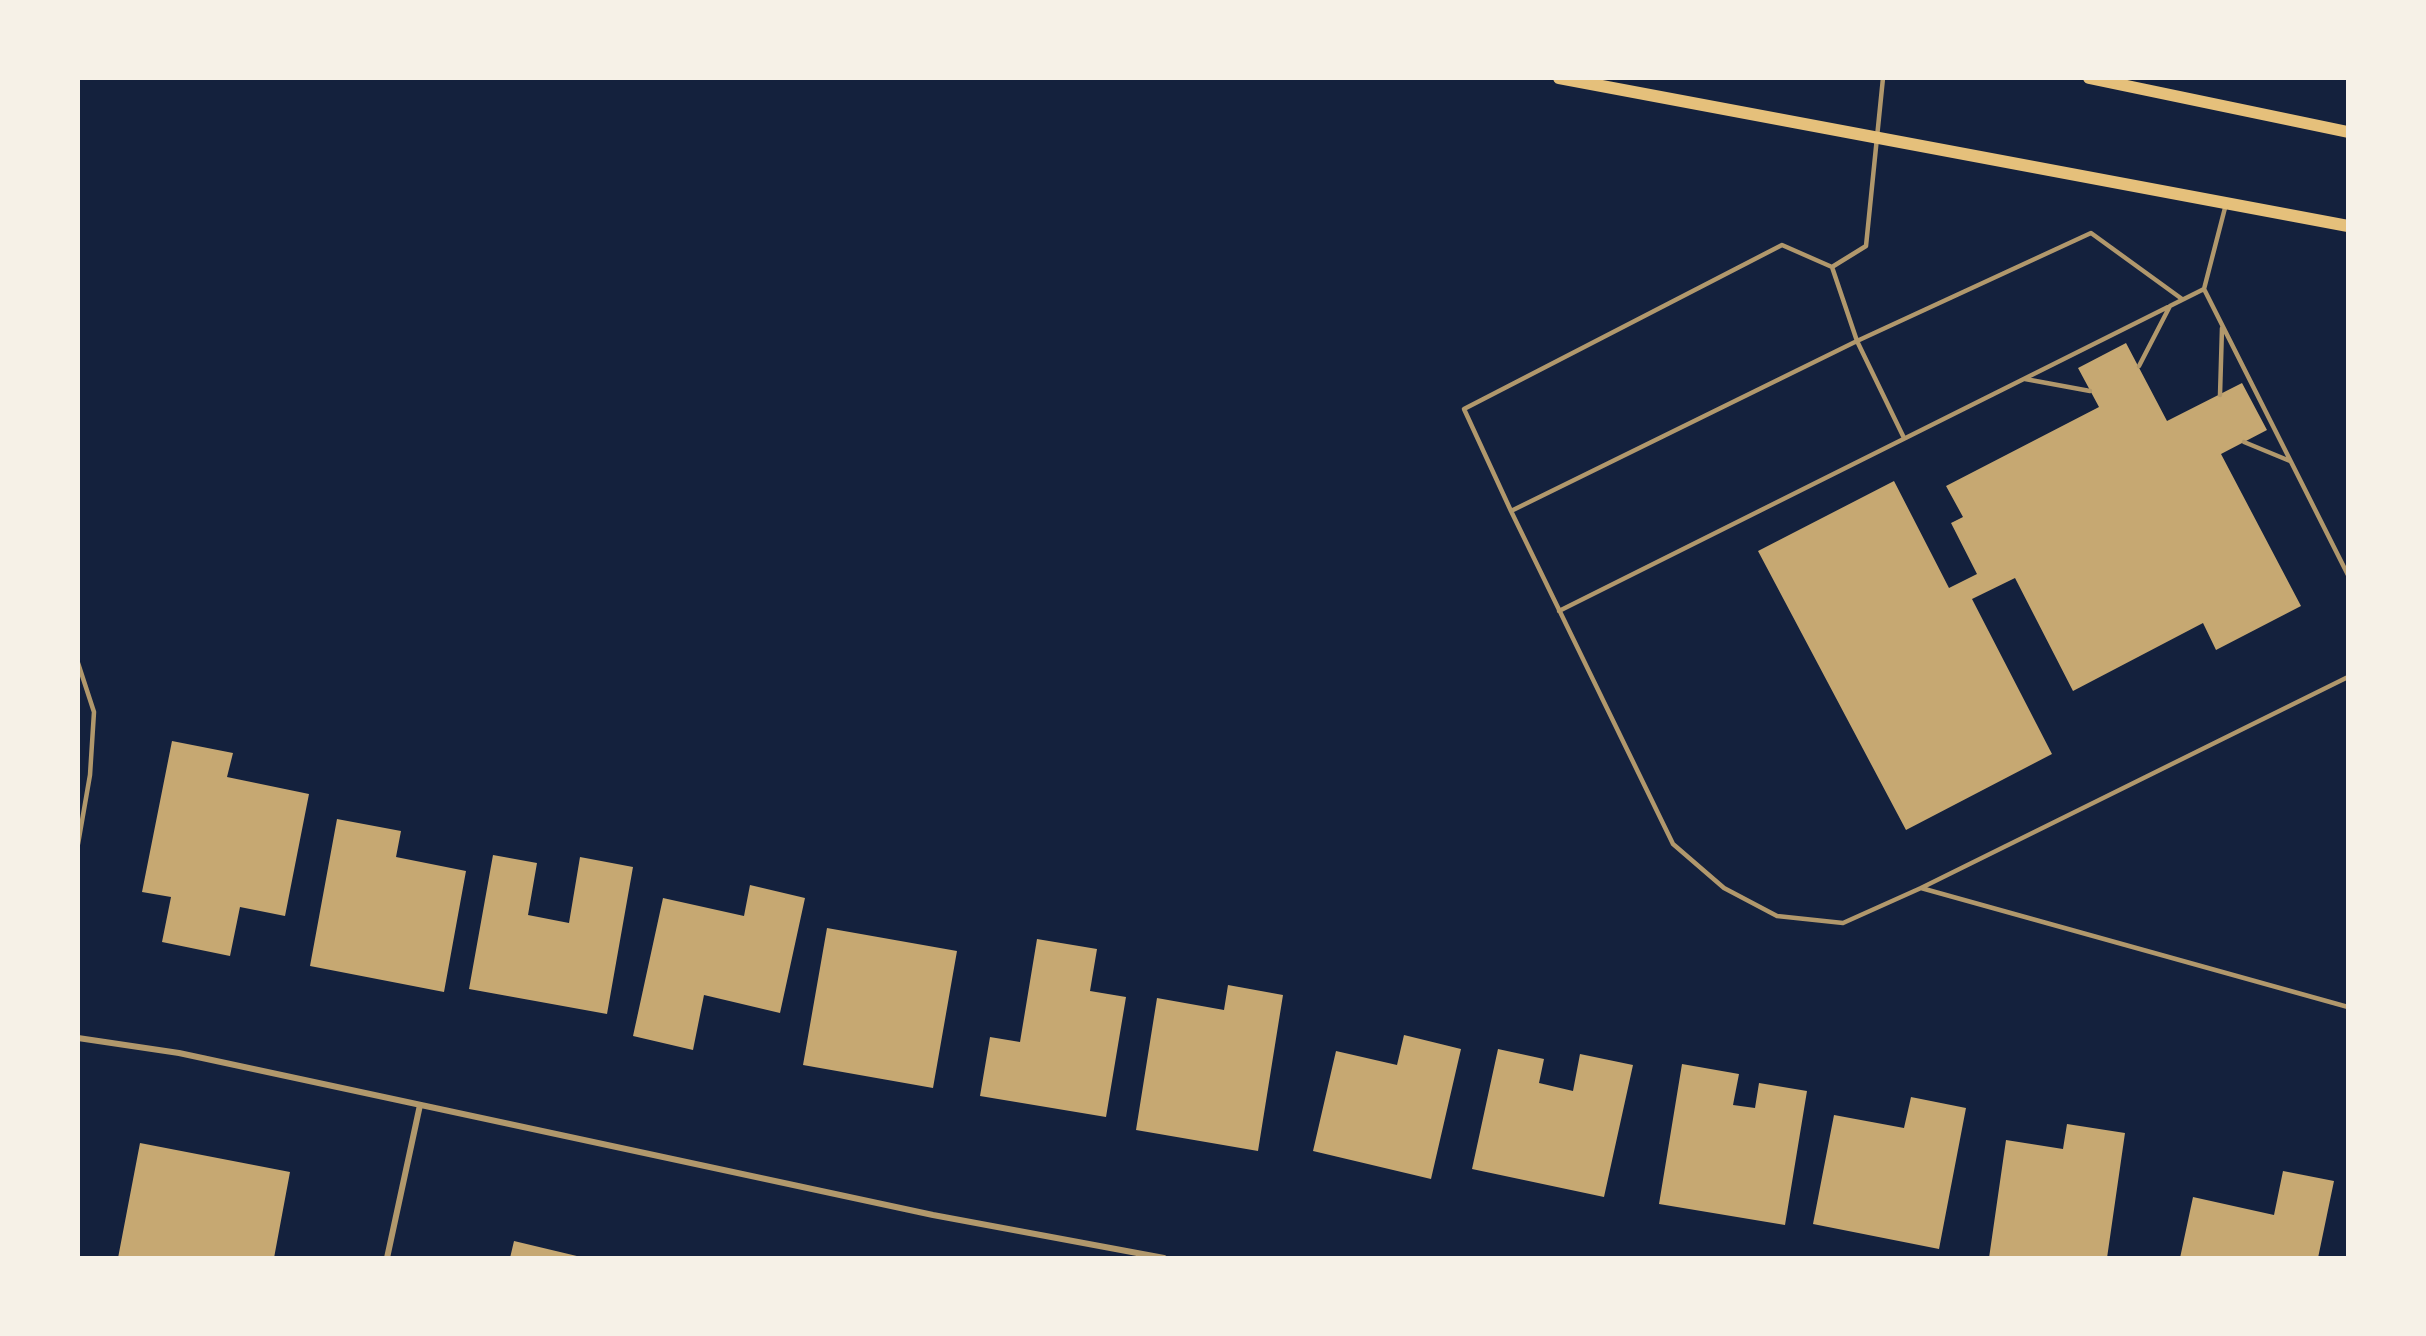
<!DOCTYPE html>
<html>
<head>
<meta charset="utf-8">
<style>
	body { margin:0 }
	#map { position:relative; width:2426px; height:1336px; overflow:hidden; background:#14213d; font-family:Arial,sans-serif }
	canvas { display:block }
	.frame { position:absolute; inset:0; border:80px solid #f6f1e7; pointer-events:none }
</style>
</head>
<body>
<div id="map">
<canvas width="2426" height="1336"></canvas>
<div class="frame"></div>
</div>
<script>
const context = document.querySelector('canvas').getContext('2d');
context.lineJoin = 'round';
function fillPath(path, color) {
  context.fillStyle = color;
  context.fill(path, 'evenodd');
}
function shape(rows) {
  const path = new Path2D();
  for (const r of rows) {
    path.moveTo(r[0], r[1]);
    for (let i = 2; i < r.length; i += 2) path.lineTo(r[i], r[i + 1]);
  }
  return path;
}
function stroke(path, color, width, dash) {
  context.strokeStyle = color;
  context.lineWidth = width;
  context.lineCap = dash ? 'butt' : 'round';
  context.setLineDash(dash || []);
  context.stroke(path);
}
fillPath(shape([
	[2126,343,2167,421,2242,383,2267,430,2221,454,2301,606,2216,650,2203,623,2073,691,2015,578,1972,599,2052,754,1906,830,1758,551,1894,481,1949,588,1977,574,1951,523,1963,517,1946,486,2099,407,2078,368],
	[172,741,233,753,227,777,309,794,285,916,240,907,230,956,162,942,171,897,142,892],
	[337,819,401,831,396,857,466,871,444,992,310,966],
	[493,855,537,863,528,915,569,923,580,857,633,867,607,1014,469,989],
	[750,885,805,898,780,1013,704,995,693,1050,633,1036,663,898,744,916],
	[827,928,957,951,933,1088,803,1065],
	[1037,939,1097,949,1090,991,1126,997,1106,1117,980,1096,990,1037,1020,1042],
	[1228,985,1283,995,1258,1151,1136,1130,1157,998,1224,1010],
	[1404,1035,1461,1049,1431,1179,1313,1151,1336,1051,1397,1065],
	[1498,1049,1544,1059,1539,1083,1573,1091,1580,1054,1633,1065,1604,1197,1472,1169],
	[1682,1064,1739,1074,1733,1105,1755,1108,1759,1083,1807,1091,1785,1225,1659,1204],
	[1911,1097,1966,1108,1939,1249,1813,1224,1834,1115,1904,1128],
	[2067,1124,2125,1133,2107,1258,1989,1258,2006,1140,2063,1149],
	[140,1143,290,1172,274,1258,118,1258],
	[2283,1171,2334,1181,2318,1258,2180,1258,2193,1197,2274,1215],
	[514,1241,581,1257,581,1258,510,1258]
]), '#c6a872');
stroke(shape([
	[2226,204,2204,289,2348,575],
	[1832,267,1866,246,1883,78],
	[2139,366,2170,306],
	[2025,379,2090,391],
	[2220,395,2222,328],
	[1904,438,1857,341,1832,267,1782,245,1464,409,1511,511,1857,341,2091,233,2182,299],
	[2244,442,2290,461],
	[1511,511,1673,844,1724,888,1777,916,1843,923,1921,888],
	[1559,611,2204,289],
	[78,663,94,712,90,775,78,844],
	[2348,677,1921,888,2348,1007]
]), '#b1986c', 4.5);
stroke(shape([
	[78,1038,179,1053,933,1215,1164,1258],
	[387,1258,420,1105]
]), '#b1986c', 6);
stroke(shape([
	[1559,78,2348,226],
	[2089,78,2348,132]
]), '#e5c07b', 12);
</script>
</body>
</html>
